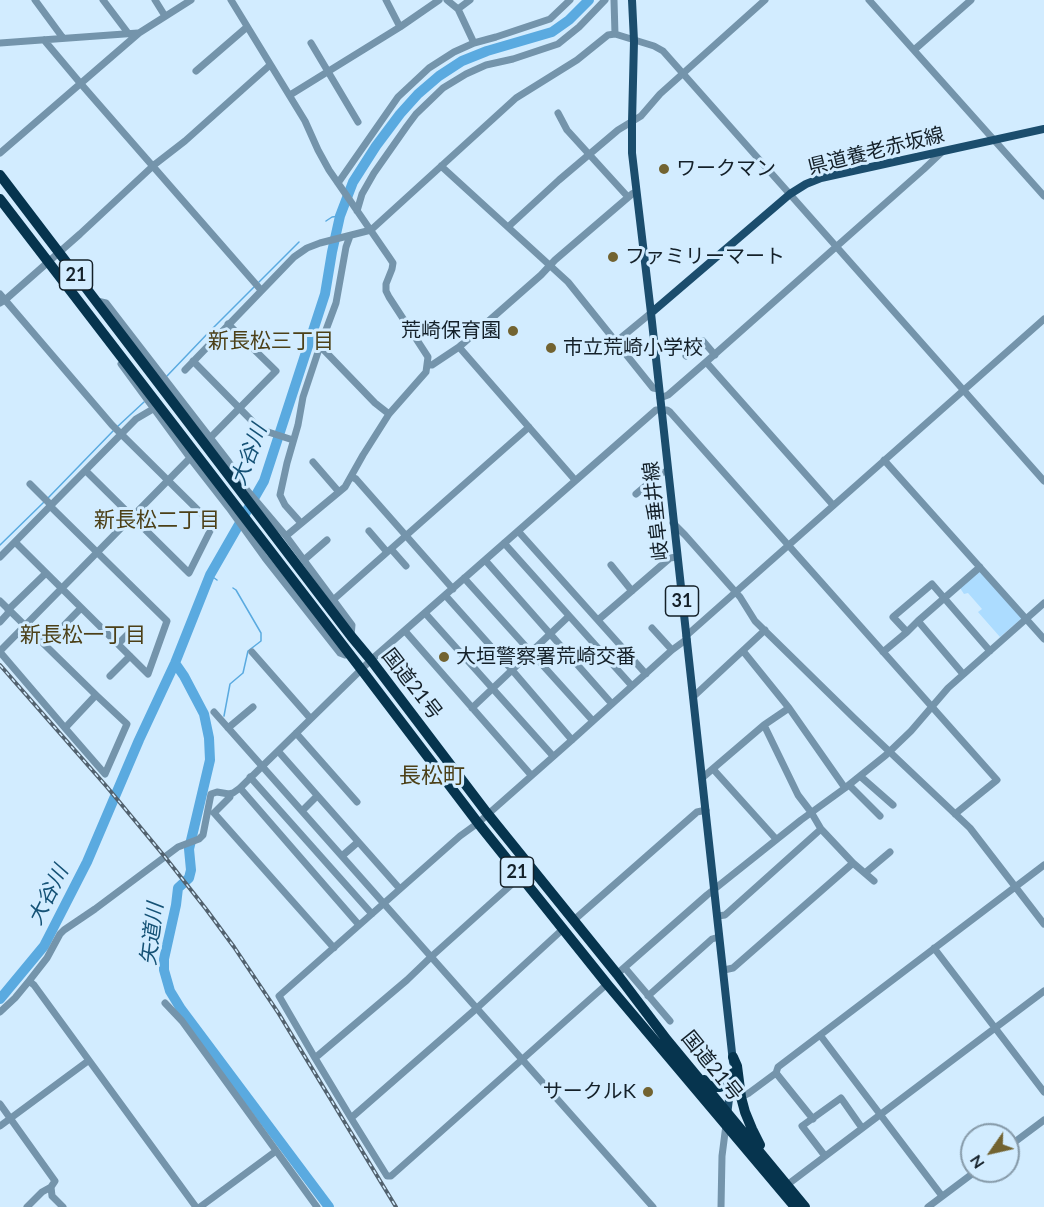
<!DOCTYPE html>
<html>
<head>
<meta charset="utf-8">
<style>
	body { margin:0 }
	#map { position:relative; width:1044px; height:1207px; overflow:hidden; background:#d2ecff; font-family:Lato,sans-serif }
	canvas { display:block }
	.north { position:absolute; left:960px; top:1123px; width:60px; height:60px; box-sizing:border-box; background:#d2ecff; border:2px solid #869aa9; border-radius:50%; rotate:236deg; font-size:16px; font-weight:700; line-height:24px; text-align:center; color:#142029 }
	.north::after { content:''; display:block; margin:auto; width:21px; height:27px; background:#726331; clip-path:polygon(50% 0,100% 100%,50% 72%,0 100%) }
</style>
</head>
<body>
<div id="map">
<canvas width="1044" height="1207"></canvas>
<div class="north">N</div>
</div>
<script>
const context = document.querySelector('canvas').getContext('2d');
context.lineJoin = 'round';
function fillPath(path, color) {
  context.fillStyle = color;
  context.fill(path, 'evenodd');
}
function shape(rows) {
  const path = new Path2D();
  for (const r of rows) {
    path.moveTo(r[0], r[1]);
    for (let i = 2; i < r.length; i += 2) path.lineTo(r[i], r[i + 1]);
  }
  return path;
}
function stroke(path, color, width, dash) {
  context.strokeStyle = color;
  context.lineWidth = width;
  context.lineCap = dash ? 'butt' : 'round';
  context.setLineDash(dash || []);
  context.stroke(path);
}
function drawText(font, color, halo, rows, align = 'center') {
  context.font = font + ' Lato,"Noto Sans JP",sans-serif';
  context.lineWidth = 6;
  context.setLineDash([]);
  context.textBaseline = 'middle';
  context.strokeStyle = halo;
  context.fillStyle = color;
  for (const [text, x, y, turn = 0] of rows) {
    context.save();
    context.translate(x, y);
    context.rotate((+turn || 0) * Math.PI / 180);
    context.textAlign = isNaN(turn) ? turn : align;
    if (halo) context.strokeText(text, 0, 0);
    context.fillText(text, 0, 0);
    context.restore();
  }
}
fillPath(shape([
	[977,567,1022,618,1000,637,978,612,982,609,968,593,964,594,960,588]
]), '#acdcff');
stroke(shape([
	[326,221,332,217,340,216],
	[259,282,299,242],
	[167,376,210,331,254,287],
	[117,427,144,402],
	[48,498,113,431],
	[0,545,44,502],
	[210,575,217,580],
	[224,716,230,684,243,673,248,651,261,641,261,633,236,590,233,588]
]), '#5aaae0', 1.5);
stroke(shape([
	[175,663,184,676,204,714,209,738,210,760,189,849,191,870,189,878,178,888,176,905,164,959,164,970,170,991,181,1009,329,1207],
	[0,999,44,946,87,862,139,740,175,663,210,575,264,481,325,294,332,252,340,216,353,182,376,146,400,114,418,94,439,76,462,61,487,51,552,32,569,20,589,0]
]), '#5aaae0', 10);
stroke(shape([
	[35,0,63,38],
	[103,0,128,33],
	[155,0,165,16],
	[231,0,305,121,318,150,329,170,389,257,393,263,392,269,386,284,386,291,389,297,428,357,426,372,389,414,363,455,345,487,286,536],
	[386,0,400,27],
	[447,0,458,9,474,43],
	[614,0,615,34],
	[869,0,1044,196],
	[458,9,470,0],
	[44,40,81,84,261,290],
	[0,43,138,33],
	[311,43,358,122],
	[914,50,971,0],
	[196,71,247,27],
	[290,95,400,27,439,0],
	[558,113,567,130,628,197],
	[0,153,139,33,191,0],
	[441,166,568,282,653,388,659,389],
	[338,183,398,97,429,68,454,52,474,43,496,37,550,19,570,0],
	[357,211,362,194,374,173,407,126,416,114,443,88,466,74,486,65,513,59,558,44,579,27,605,0],
	[508,227,559,180,618,130,641,116,660,94,765,0],
	[350,236,346,247,336,303,320,346,375,403,389,414],
	[0,294,112,425,213,525,189,573,86,471],
	[97,301,106,303,228,461,246,489,286,536,352,625,351,636],
	[0,303,5,300,80,234,154,165,185,141,270,65],
	[617,341,651,313],
	[459,347,575,480],
	[686,356,703,341,715,355],
	[193,361,258,427,262,430,293,440],
	[706,362,833,505],
	[121,364,190,458,229,508,265,558,340,653,345,655,349,654],
	[427,365,432,365,459,347,541,275,555,260,632,194,636,192],
	[185,370,294,257,307,248,320,243,371,230,516,98,577,60,608,35,615,34,654,46,663,51,1044,481],
	[660,398,668,395,706,362,924,169,942,152],
	[208,440,276,371,228,324],
	[884,460,1044,639],
	[313,462,339,492],
	[352,477,356,479,453,589],
	[636,494,661,473,668,471],
	[301,523,285,505,280,495,287,463,298,425,303,397,320,346],
	[673,523,685,535,740,597,755,621,854,718,970,828,1044,924],
	[369,531,387,552],
	[518,531,646,674],
	[15,542,148,674,167,621,50,506,49,503,30,484],
	[504,543,632,686],
	[391,549,406,566],
	[0,557,136,419,153,409],
	[304,560,327,540],
	[485,560,612,704],
	[611,565,632,591],
	[464,578,593,721],
	[445,595,512,670,572,740],
	[333,600,529,427],
	[0,601,96,695],
	[8,610,46,573],
	[425,613,553,756],
	[598,620,670,558,677,557],
	[918,621,980,567],
	[0,622,10,611],
	[652,628,672,650],
	[405,631,531,775],
	[907,632,918,621,963,674],
	[686,636,1044,319],
	[118,644,135,627],
	[45,645,81,608],
	[0,651,192,456],
	[743,651,789,708,845,788],
	[0,652,65,728,105,774,127,724,96,695,65,728],
	[252,652,310,718],
	[883,652,907,632,893,617,932,584,990,651],
	[110,676,130,656],
	[693,697,765,630],
	[472,708,569,616],
	[214,712,653,1207],
	[228,728,253,707],
	[296,733,357,802],
	[278,751,400,889],
	[713,769,776,839],
	[860,776,893,805],
	[250,777,372,914],
	[702,778,764,725,789,708],
	[849,785,880,816],
	[240,788,359,925],
	[229,794,230,797,214,813,334,948],
	[302,811,317,796],
	[342,856,358,842],
	[853,863,874,881],
	[865,873,890,852],
	[718,916,725,915,821,829,811,812,798,795,764,725],
	[574,920,697,812,706,810],
	[563,929,477,1008,351,1118,387,1176,391,1176,607,984],
	[934,948,1044,1092],
	[625,968,670,1021],
	[724,970,733,968,853,863,821,829],
	[617,974,707,895,801,820,845,788,886,755,911,731,948,688,1044,603],
	[29,981,34,985,196,1207],
	[648,996,712,939,719,937],
	[165,1003,182,1021,317,1207],
	[0,1012,15,998,29,981,47,958,60,934,64,930,95,909,178,847,199,839,203,835,211,794,217,792,229,794,233,793,240,788,371,660,656,410,667,410,670,412,997,780,955,814],
	[820,1035,942,1196],
	[315,1058,279,996,460,836,478,823,572,740,672,650,687,639],
	[776,1073,813,1119],
	[741,1097,749,1093,776,1073,778,1067,1044,865],
	[0,1104,55,1181,51,1187,42,1192,27,1207],
	[351,1118,315,1058,407,980,432,956,521,876],
	[0,1126,88,1061],
	[1008,1147,1044,1120],
	[825,1156,802,1126,841,1098,862,1128],
	[787,1185,1044,991],
	[51,1187,52,1196,63,1207],
	[200,1207,276,1151],
	[721,1207,722,1156,726,1125],
	[928,1207,976,1171]
]), '#7494ab', 7);
stroke(shape([
	[632,0,634,41,632,122,632,153,651,313,733,1062],
	[651,313,790,194,806,184,821,178,1044,129],
	[727,1115,732,1075]
]), '#1b4d6d', 8);
stroke(shape([
	[0,175,351,636,371,660,487,813,617,974,667,1040,805,1207],
	[0,199,361,669,478,823,607,984,795,1207],
	[733,1057,737,1066,741,1097,745,1112,752,1129,760,1145],
	[704,1080,708,1085,714,1087,720,1087,728,1082,733,1073]
]), '#06344e', 10);
const rail = shape([
	[0,665,107,787,165,857,206,909,234,947,279,1014,396,1207]
]);
stroke(rail, '#52626f', 4);
stroke(rail, '#d2ecff', 1.5, [4.5]);
for (const [x, y, r, color] of [
	[664,169,6,"#726331"],
	[613,257,6,"#726331"],
	[513,331,6,"#726331"],
	[551,348,6,"#726331"],
	[444,657,6,"#726331"],
	[648,1092,6,"#726331"]
]) {
  const dot = new Path2D();
  dot.arc(x, y, r, 0, 2 * Math.PI);
  context.fillStyle = color;
  context.fill(dot);
  stroke(dot, '#d2ecff', 2);
}
for (const [x, y, w] of [
	[76,275,33],
	[682,601,33],
	[517,872,33]
]) {
  const box = new Path2D();
  box.roundRect(x - w / 2, y - 15, w, 30, 4.5);
  context.fillStyle = '#d2ecff';
  context.fill(box);
  stroke(box, '#142029', 1.5);
}
drawText('bold 18px', '#142029', null, [
	["21",76,275],
	["31",682,601],
	["21",517,872]
]);
drawText('20px', '#142029', '#d2ecff', [
	["県道養老赤坂線",876,151,-14],
	["岐阜垂井線",656,511,-96],
	["国道21号",412,684,52],
	["国道21号",712,1066,51]
]);
drawText('20px', '#142029', '#d2ecff', [
	["ワークマン",676,169],
	["ファミリーマート",625,257],
	["荒崎保育園",501,331,"right"],
	["市立荒崎小学校",563,348],
	["大垣警察署荒崎交番",456,657],
	["サークルK",636,1092,"right"]
], 'left');
drawText('21px', '#4c4018', '#d2ecff', [
	["新長松三丁目",271,341],
	["新長松二丁目",157,520],
	["新長松一丁目",83,635]
]);
drawText('italic 21px', '#155276', '#d2ecff', [
	["大谷川",249,455,-69],
	["大谷川",48,895,-63],
	["矢道川",152,934,-83]
]);
drawText('22px', '#4c4018', '#d2ecff', [
	["長松町",432,776]
]);
</script>
</body>
</html>
